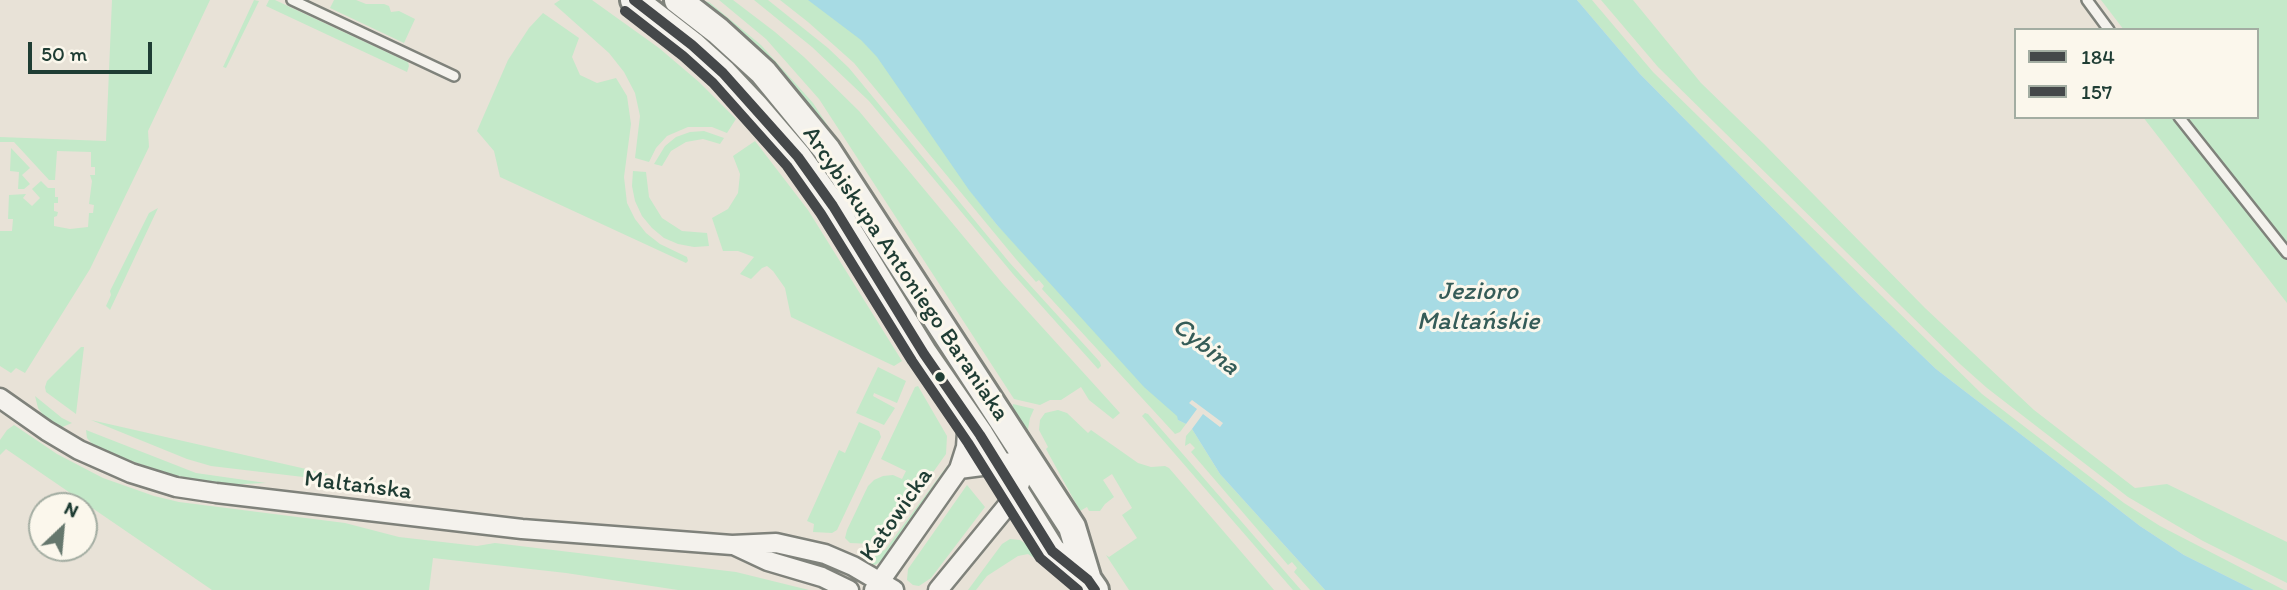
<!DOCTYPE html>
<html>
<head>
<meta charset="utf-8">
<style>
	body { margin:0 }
	#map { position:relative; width:2287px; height:590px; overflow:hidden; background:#e8e2d7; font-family:Itim,sans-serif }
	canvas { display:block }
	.legend { position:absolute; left:2014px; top:28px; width:245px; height:91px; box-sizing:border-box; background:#fbf7ec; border:2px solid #a3ada2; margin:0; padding:9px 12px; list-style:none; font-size:21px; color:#1f3d34 }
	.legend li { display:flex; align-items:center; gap:14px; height:35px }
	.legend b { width:35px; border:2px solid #a3ada2 }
	.north { position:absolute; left:28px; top:492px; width:70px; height:70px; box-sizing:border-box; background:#fbf7ec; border:2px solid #a3ada2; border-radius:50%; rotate:26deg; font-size:19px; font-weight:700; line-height:28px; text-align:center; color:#1f3d34 }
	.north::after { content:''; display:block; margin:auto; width:24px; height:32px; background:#65776d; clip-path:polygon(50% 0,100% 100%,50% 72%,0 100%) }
	.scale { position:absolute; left:28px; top:42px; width:124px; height:32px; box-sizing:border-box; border:4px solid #1f3d34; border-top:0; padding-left:9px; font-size:21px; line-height:24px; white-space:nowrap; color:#1f3d34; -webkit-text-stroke:5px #fbf7ec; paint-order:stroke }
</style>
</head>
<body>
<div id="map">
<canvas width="2287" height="590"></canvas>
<ul class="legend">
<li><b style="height:9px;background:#45484a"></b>184</li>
<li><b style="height:9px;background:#45484a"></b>157</li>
</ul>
<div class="north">N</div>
<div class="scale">50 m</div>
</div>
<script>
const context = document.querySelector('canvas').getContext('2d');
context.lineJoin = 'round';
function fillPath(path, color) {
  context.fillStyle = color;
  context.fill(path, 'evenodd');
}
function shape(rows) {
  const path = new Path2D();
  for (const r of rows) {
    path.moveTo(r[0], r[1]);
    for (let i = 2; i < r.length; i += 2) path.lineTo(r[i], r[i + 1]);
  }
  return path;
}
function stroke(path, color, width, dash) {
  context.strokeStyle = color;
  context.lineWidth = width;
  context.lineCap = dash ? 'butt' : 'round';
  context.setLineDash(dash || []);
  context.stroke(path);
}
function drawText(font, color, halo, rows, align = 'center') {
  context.font = font + ' Itim,sans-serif';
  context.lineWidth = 6;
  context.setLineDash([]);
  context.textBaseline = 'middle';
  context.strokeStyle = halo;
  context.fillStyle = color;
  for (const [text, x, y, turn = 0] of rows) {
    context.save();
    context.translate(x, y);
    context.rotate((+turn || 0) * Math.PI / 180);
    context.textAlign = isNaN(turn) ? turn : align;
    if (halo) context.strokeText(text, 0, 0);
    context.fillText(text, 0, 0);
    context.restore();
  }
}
fillPath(shape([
	[112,0,210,0,148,131,149,147,90,269,25,373,16,368,11,373,0,366,0,231,12,231,13,219,8,219,9,195,26,194,23,198,32,206,40,198,32,189,41,181,48,188,55,188,55,197,58,197,58,203,54,203,54,211,58,212,57,216,54,217,54,226,70,229,88,227,89,213,93,213,94,205,89,204,92,181,90,175,95,175,95,167,91,167,91,152,57,151,55,180,49,180,14,142,0,142,0,137,106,141],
	[254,0,259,1,226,68,223,67],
	[269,0,275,0,408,62,409,66,407,72,266,6],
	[334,0,356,0,366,4,384,4,389,6,391,12,399,11,415,19,404,43,330,8],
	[560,0,592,0,659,48,699,82,736,119,727,133,712,127,688,127,667,136,656,148,649,162,635,158,640,116,635,93,624,72,609,53,554,4],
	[697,0,709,2,761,45,813,103,954,319,932,295,809,106,757,48],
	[719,0,733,0,775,32,804,57,859,111,1003,284,1120,413,1113,419,1089,400,1081,387,1061,400,1050,400,1040,405,1014,399,819,99,766,39],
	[754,0,768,0,828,48,849,68,1009,262,1100,362,1101,366,1098,369,1013,274,869,101,812,47],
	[780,0,824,0,878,57,971,184,970,190,997,225,1178,408,1178,420,1186,424,1180,432,1175,434,1042,289,1044,286,1039,280,1036,282,1015,258,854,63,808,22],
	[1577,0,1592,0,1653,72,1982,394,2124,503,2160,526,2284,590,2254,590,2184,555,2140,526,1936,369,1861,297,1640,74],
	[1601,0,1633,0,1701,83,1764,144,1925,308,2034,410,2135,488,2167,484,2287,542,2287,583,2203,541,2128,497,1987,388,1960,364,1658,67],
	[2101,0,2287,0,2287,303,2143,117,2257,117,2257,30,2124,30],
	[543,13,579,38,572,57,580,75,597,83,616,78,627,96,631,124,624,177,627,203,635,219,646,233,660,244,687,257,688,261,686,263,500,177,494,151,477,131,508,60,529,28],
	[704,131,724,138,720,144,703,139,686,142,671,151,662,166,654,164,665,146,676,137,690,132],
	[755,141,808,210,902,361,894,366,791,317,785,288,773,271,767,266,762,268,751,279,740,274,754,257,738,251,723,251,712,218,728,209,738,193,740,174,733,156],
	[11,148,30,168,22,175,30,184,24,189,18,189,19,172,10,171],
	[633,171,646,172,649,197,662,218,682,231,707,233,709,246,694,247,678,244,664,238,652,228,642,216,635,201,632,186],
	[158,208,110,310,106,306,111,295,110,291,149,213],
	[81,347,84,347,76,414,46,392,45,387,47,381],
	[878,367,906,381,897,403,874,393,873,396,895,408,884,425,856,413],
	[918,386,947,436,946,454,887,537,872,544,850,543,845,538,847,530,868,486,874,480,883,476,893,475,902,479,906,471,881,459,915,387],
	[35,396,62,418,72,423,60,428,46,419,38,408],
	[1013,404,1034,409,1030,418,1028,429,1034,443,1012,409],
	[1058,410,1067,413,1088,433,1091,430,1138,463,1151,467,1165,466,1169,468,1274,590,1129,590,1106,555,1109,557,1137,538,1122,515,1132,508,1112,474,1103,480,1114,497,1105,504,1100,511,1089,511,1087,507,1080,511,1046,449,1048,447,1039,430,1040,420,1045,413],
	[1145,413,1148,414,1301,590,1293,590,1142,416],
	[91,420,328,474,320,479,211,466,187,459],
	[859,422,879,431,881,437,837,530,832,533,813,532,814,524,807,521,839,450,845,453],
	[14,425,57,454,103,478,154,496,179,502,345,523,399,537,477,546,495,543,736,572,809,590,678,590,566,573,433,558,429,590,212,590,6,449,0,455,0,440,7,430],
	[1192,429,1220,474,1325,590,1310,590,1294,572,1297,568,1292,562,1288,565,1191,452,1195,448,1190,443,1185,446,1186,436],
	[86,430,196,473,266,483,221,485,169,474,117,456,93,445,87,438],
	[947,466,951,467,887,558,875,565,861,562,866,556,885,550],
	[967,485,985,507,931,578,919,586,913,585,907,580,908,569],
	[1010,539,1020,540,1026,544,1037,560,1028,554,1018,556,987,576,976,590,968,590,1002,544]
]), '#c4e9c9');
fillPath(shape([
	[808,0,1577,0,1640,74,1861,297,1936,369,2140,526,2184,555,2254,590,1325,590,1220,474,1192,429,1203,414,1220,427,1223,423,1192,400,1189,403,1197,409,1186,424,1178,420,1177,416,1144,387,997,225,969,190,877,57,861,40]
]), '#a7dbe4');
const lane = shape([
	[292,0,454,76],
	[2087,0,2109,30],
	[2179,117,2287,253]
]);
const street = shape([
	[0,398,47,431,79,450,131,473,176,487,216,493,522,529,732,545,776,543,825,554,853,566,894,590],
	[736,546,768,561,822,577,849,590],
	[874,590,959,469,966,447,968,417],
	[938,590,1016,495,1028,460,959,469]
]);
const secondary = shape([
	[634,0,692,45,723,73,756,108,798,157,833,206,924,354,980,435,1052,551,1088,580,1095,590],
	[678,0,718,31,763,72,827,150,1072,527,1088,580]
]);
stroke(lane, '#7f827b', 14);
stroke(street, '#7f827b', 23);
stroke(secondary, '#7f827b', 32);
stroke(lane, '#f4f2ed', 9);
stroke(street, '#f4f2ed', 18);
stroke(secondary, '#f4f2ed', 26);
stroke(shape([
	[634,0,692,45,723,73,798,157,833,206,924,354,980,435,1052,551,1088,580,1095,590]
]), '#45484a', 10);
stroke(shape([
	[625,11,683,56,713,83,787,166,821,214,912,361,968,443,1040,558,1078,590]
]), '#45484a', 10);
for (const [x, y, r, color] of [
	[940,377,6,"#1f3d34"]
]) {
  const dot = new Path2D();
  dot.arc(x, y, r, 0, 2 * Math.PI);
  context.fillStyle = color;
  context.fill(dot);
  stroke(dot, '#fbf7ec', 2.5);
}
drawText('24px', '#1f3d34', '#fbf7ec', [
	["Arcybiskupa Antoniego Baraniaka",905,274,56],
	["Maltańska",358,486,7],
	["Katowicka",897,515,-55]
]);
drawText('italic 26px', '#355c58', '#fbf7ec', [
	["Jezioro",1478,292],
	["Maltańskie",1478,322],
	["Cybina",1205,347,38]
]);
</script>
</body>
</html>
